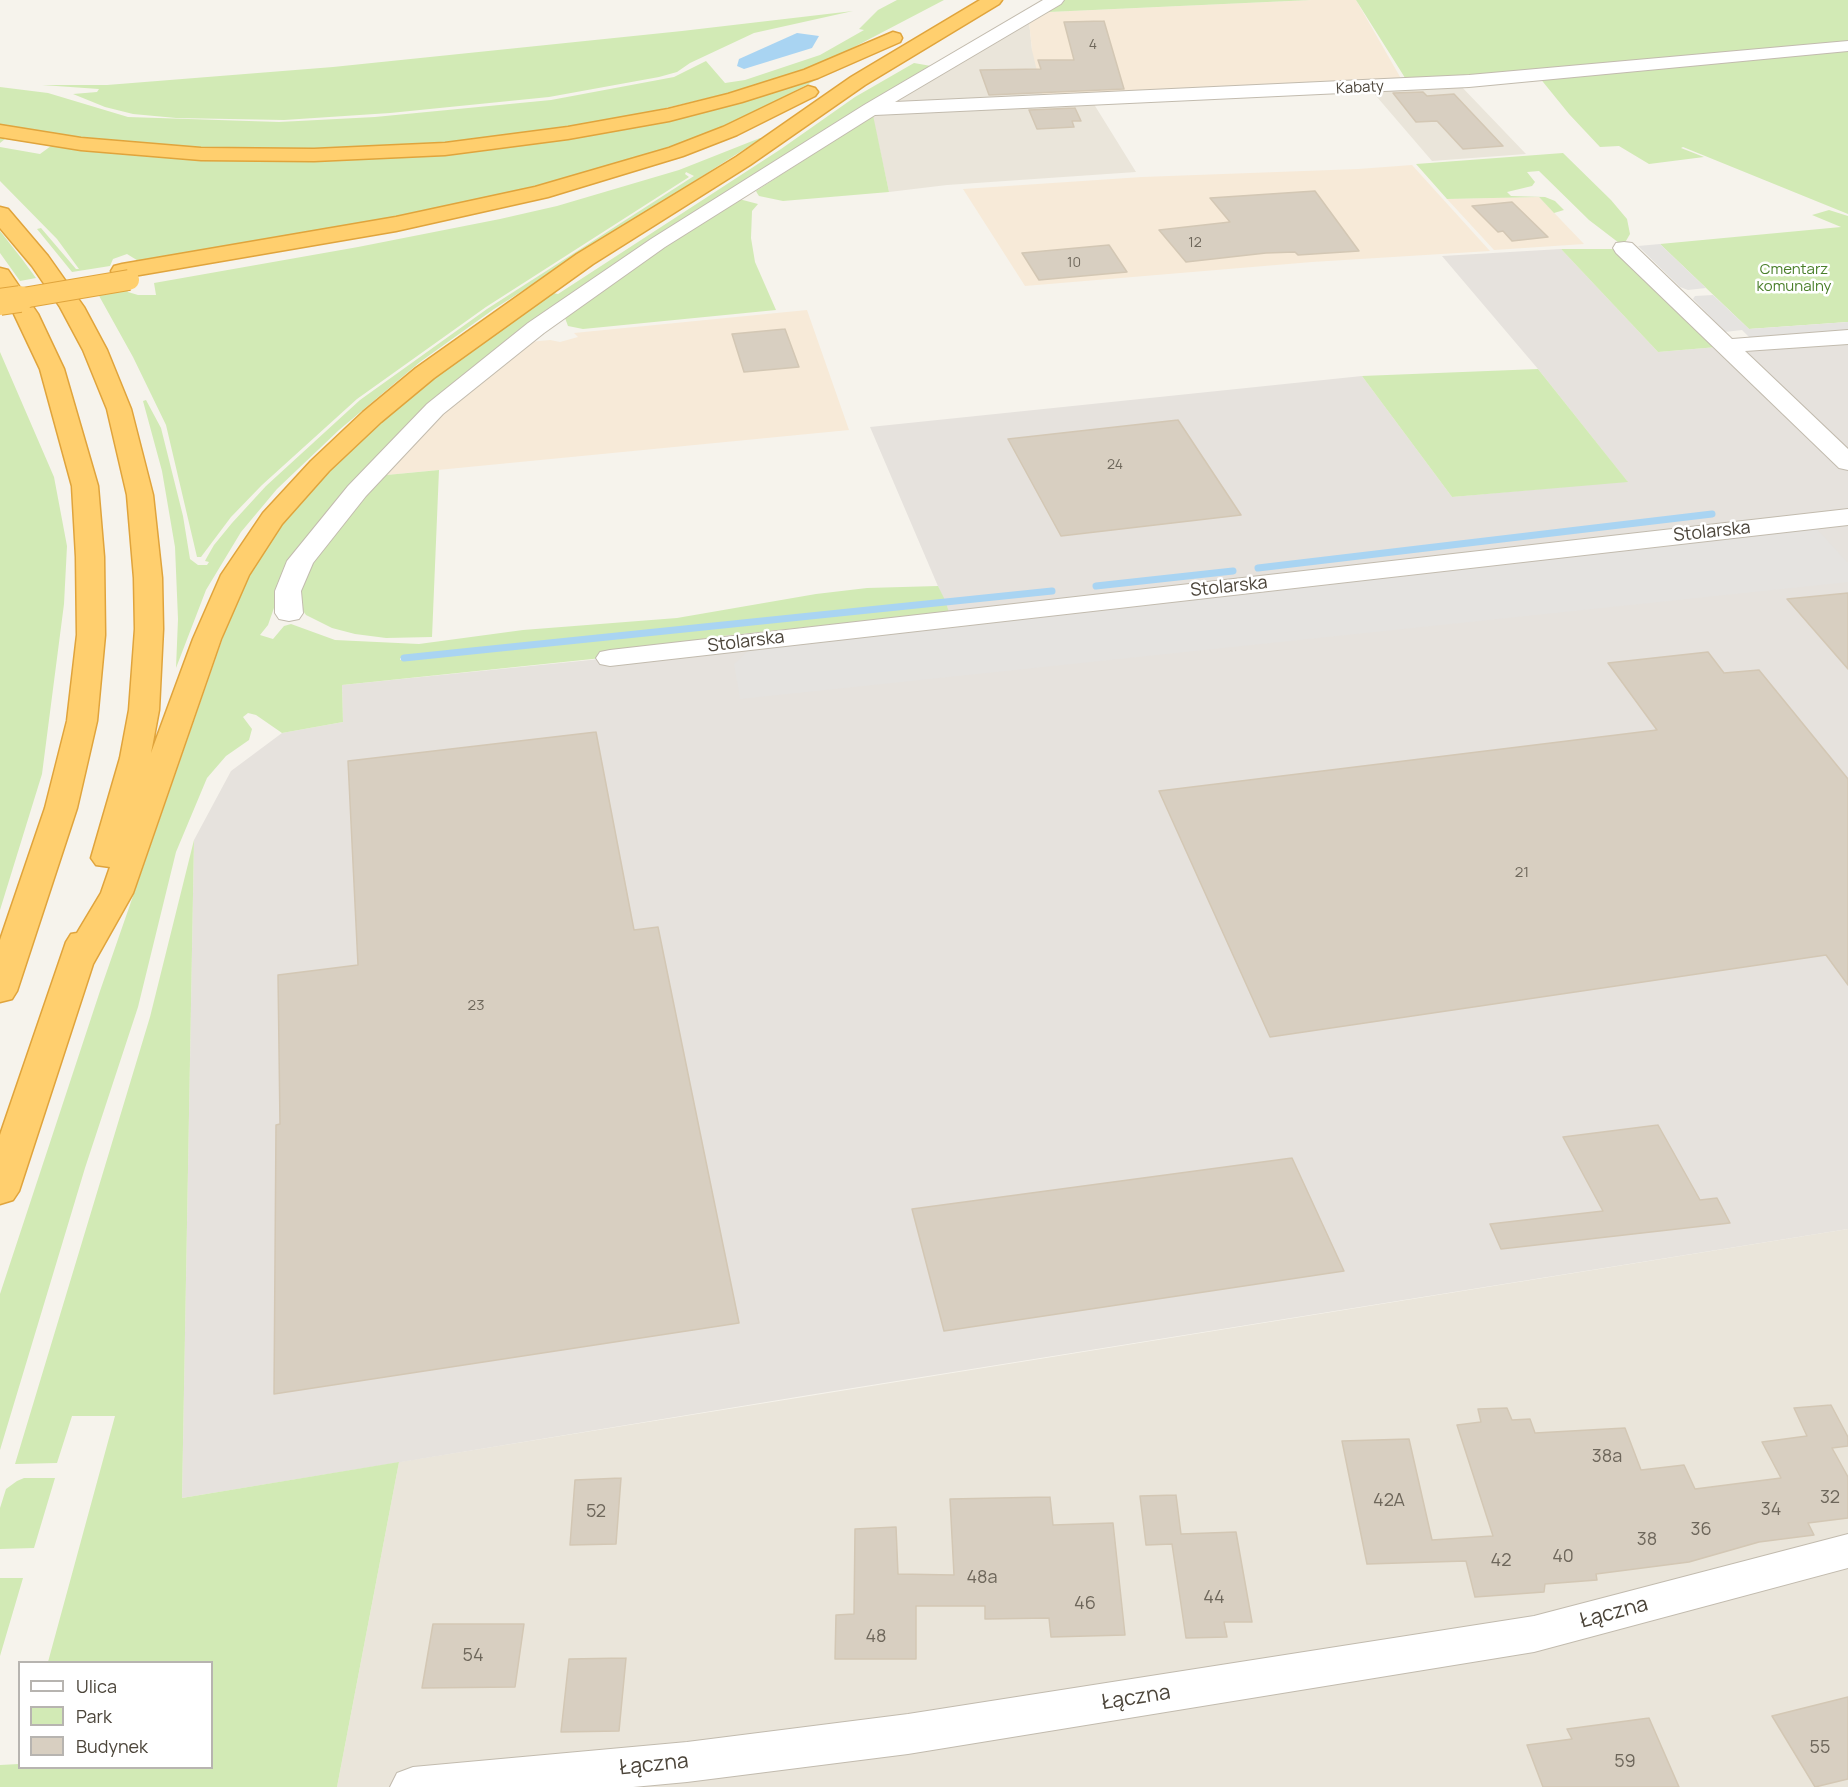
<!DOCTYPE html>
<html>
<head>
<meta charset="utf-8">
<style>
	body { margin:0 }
	#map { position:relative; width:1848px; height:1787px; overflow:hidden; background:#f6f3ec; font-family:Manrope,sans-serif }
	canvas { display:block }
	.legend { position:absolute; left:18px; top:1661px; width:195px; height:108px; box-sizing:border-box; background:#fff; border:2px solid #b7b4b0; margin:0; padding:8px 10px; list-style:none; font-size:18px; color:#4b4439 }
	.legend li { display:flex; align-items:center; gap:12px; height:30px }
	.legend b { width:30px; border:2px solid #b7b4b0 }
</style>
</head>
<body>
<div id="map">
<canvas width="1848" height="1787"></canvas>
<ul class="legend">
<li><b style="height:8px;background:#fff"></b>Ulica</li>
<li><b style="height:16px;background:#d2eab5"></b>Park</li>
<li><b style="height:16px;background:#d8cfc1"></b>Budynek</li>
</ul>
</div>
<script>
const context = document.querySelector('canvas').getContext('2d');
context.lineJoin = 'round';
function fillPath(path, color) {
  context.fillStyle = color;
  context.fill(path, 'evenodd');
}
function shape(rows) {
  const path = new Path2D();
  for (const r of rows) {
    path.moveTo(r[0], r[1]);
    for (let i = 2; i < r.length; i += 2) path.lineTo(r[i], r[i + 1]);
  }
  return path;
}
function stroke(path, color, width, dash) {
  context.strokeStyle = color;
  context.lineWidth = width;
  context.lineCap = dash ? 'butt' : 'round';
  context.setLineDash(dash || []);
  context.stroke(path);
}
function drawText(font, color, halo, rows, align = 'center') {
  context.font = font + ' Manrope,sans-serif';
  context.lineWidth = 5;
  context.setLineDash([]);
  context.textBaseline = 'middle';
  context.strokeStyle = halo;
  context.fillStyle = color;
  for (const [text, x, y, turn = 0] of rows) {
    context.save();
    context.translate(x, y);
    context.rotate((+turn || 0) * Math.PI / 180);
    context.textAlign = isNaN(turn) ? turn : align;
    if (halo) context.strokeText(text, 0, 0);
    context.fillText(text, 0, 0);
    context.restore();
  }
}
fillPath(shape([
	[1029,21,1032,50,1092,101,1136,172,947,185,889,192,871,109],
	[1459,84,1526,154,1432,161,1371,90],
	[1848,1229,1848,1787,337,1787,399,1462]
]), '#eae5da');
fillPath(shape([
	[1312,0,1356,0,1403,82,1044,101,1032,50,1029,21,1049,12],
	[1412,165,1490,251,1312,262,1025,286,963,189,1142,177,1358,169],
	[1539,197,1584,244,1494,250,1447,199],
	[807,310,849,430,376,476,437,410,529,342,550,340,560,342,578,337,574,333]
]), '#f7ead8');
fillPath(shape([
	[1561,249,1658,352,1717,347,1848,466,1848,1229,809,1395,182,1498,194,840,231,771,282,733,343,722,342,685,610,658,949,612,870,427,1362,376,1452,497,1627,481,1538,369,1442,256],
	[1848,338,1848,451,1741,347]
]), '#e6e2dd');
fillPath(shape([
	[897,0,944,0,837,56,762,85,645,113,530,133,455,142,277,152,146,146,39,133,0,124,0,87,48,93,128,117,279,122,375,117,551,100,674,77,706,61,725,83,745,80,820,55,864,30,859,29,878,10],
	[1055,0,1311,0,1049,12,1029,21],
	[1356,0,1848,0,1848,214,1683,147,1681,148,1704,157,1649,164,1619,146,1600,147,1569,114,1539,77,1407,81],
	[853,11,754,33,690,63,677,72,659,77,549,97,390,113,284,120,176,118,133,114,105,107,73,94,97,92,99,89,42,85,107,85,333,67,682,31],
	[914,63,931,66,511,340,288,568,268,625,260,635,273,639,284,626,291,624,335,640,419,644,523,630,677,618,816,594,867,588,938,586,945,600,400,658,400,660,946,603,949,612,713,637,602,658,342,685,343,722,282,733,256,715,248,713,243,717,252,729,249,740,226,756,207,778,176,852,138,1007,85,1168,0,1450,0,1294,100,991,244,577,279,524,338,460,399,404,549,292,558,294,781,149,855,97],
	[831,72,744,118,694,139,556,184,440,210,140,262,127,254,113,259,110,266,72,272,37,229,41,228,76,269,79,269,57,239,0,181,0,147,40,154,51,146,5,139,0,143,0,135,153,155,530,142],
	[873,115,889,192,783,201,759,196,757,193,756,191],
	[760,138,762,138,494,309,420,362,339,430,277,489,241,532,206,590,176,668,178,619,175,547,162,471,143,401,146,400,161,428,183,516,190,559,198,565,207,565,209,562,205,561,206,559,214,545,232,523,266,486,360,400,487,309,694,176,686,172,685,174,689,177,486,307,357,399,262,485,231,517,201,557,197,557,166,425,133,357,98,294,126,289,128,292,138,295,156,295,154,283,358,247,500,219,557,206,679,170],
	[1563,153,1611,200,1627,219,1630,234,1623,246,1589,220,1539,171,1527,172,1535,182,1532,186,1507,192,1511,196,1545,197,1555,201,1564,210,1554,213,1539,197,1447,199,1416,164],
	[739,199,758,204,752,211,751,238,755,262,776,310,583,329,568,326,565,318,570,314,634,263],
	[1829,210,1848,216,1848,322,1749,329,1660,244,1841,227,1812,215],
	[0,231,22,259,36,278,20,281,0,253],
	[1561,249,1614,249,1717,347,1658,352],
	[0,352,54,477,67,546,64,604,42,774,0,910],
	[1538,369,1628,482,1452,497,1362,376],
	[439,470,432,637,386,638,355,634,332,628,306,615,297,602,303,561,376,476],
	[194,840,182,1498,399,1462,337,1787,0,1787,0,1765,19,1764,20,1768,212,1768,212,1662,48,1662,115,1416,72,1416,57,1463,15,1464,150,1017],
	[24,1478,55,1478,34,1548,0,1549,0,1508,6,1489,17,1481],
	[0,1578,23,1578,0,1656]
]), '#d2eab5');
fillPath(shape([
	[1660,244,1706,288,1688,290,1680,287,1638,246],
	[1713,295,1749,329,1848,322,1848,332,1751,339,1742,330,1725,332,1693,299,1695,296],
	[1817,529,1848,563,1848,582,740,699,734,664,751,648,1597,552]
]), '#e5e3e0');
fillPath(shape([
	[797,33,819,36,812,48,744,69,737,66,739,59]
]), '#a9d4f2');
stroke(shape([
	[1258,568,1712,514],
	[1096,586,1233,571],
	[404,658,1052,591]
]), '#a9d4f2', 7);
const building = shape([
	[1104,21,1124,89,989,95,980,70,1041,69,1038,60,1074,60,1064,22,1104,21],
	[1423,92,1427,96,1454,94,1503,146,1463,149,1437,121,1416,122,1393,93,1423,92],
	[1075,108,1081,121,1072,121,1074,127,1037,129,1029,110,1075,108],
	[1315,191,1359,251,1298,255,1295,252,1266,253,1186,262,1159,230,1230,222,1210,198,1315,191],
	[1512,202,1548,237,1512,241,1503,231,1498,232,1472,206,1512,202],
	[1109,245,1127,272,1039,280,1022,253,1109,245],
	[785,329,799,367,744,372,732,334,785,329],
	[1178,420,1241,515,1061,536,1008,439,1178,420],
	[1848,593,1848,669,1787,599,1848,593],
	[1708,652,1724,673,1759,670,1848,779,1848,985,1826,955,1270,1037,1159,791,1657,730,1608,663,1708,652],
	[596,732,634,930,658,927,739,1323,274,1394,276,1125,280,1124,278,975,358,965,348,761,596,732],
	[1658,1125,1700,1200,1717,1198,1730,1223,1501,1249,1490,1224,1603,1211,1563,1137,1658,1125],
	[1292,1158,1344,1271,944,1331,912,1209,1292,1158],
	[1831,1405,1848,1437,1848,1446,1832,1448,1848,1477,1848,1518,1808,1523,1814,1535,1759,1542,1689,1562,1596,1574,1597,1580,1545,1584,1544,1592,1475,1597,1466,1561,1367,1564,1342,1441,1409,1439,1432,1540,1493,1536,1457,1425,1481,1422,1478,1409,1507,1408,1512,1420,1530,1419,1535,1433,1625,1428,1641,1470,1684,1465,1695,1489,1781,1478,1762,1442,1807,1436,1794,1408,1831,1405],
	[621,1478,616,1544,570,1545,575,1480,621,1478],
	[1176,1495,1181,1534,1236,1532,1252,1622,1224,1622,1227,1637,1186,1638,1172,1544,1146,1545,1140,1496,1176,1495],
	[1050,1497,1053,1525,1113,1523,1125,1635,1051,1637,1049,1618,985,1619,985,1606,916,1606,916,1659,835,1659,836,1615,854,1614,855,1529,896,1527,898,1574,954,1575,950,1499,1050,1497],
	[433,1624,524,1624,515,1687,422,1688,433,1624],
	[626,1658,619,1731,561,1732,569,1659,626,1658],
	[1848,1697,1848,1779,1815,1787,1772,1716,1848,1697],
	[1649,1718,1679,1787,1543,1787,1527,1745,1572,1739,1567,1729,1649,1718]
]);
fillPath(building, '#d8cfc1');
stroke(building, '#d3c7b4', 1.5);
const minor = shape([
	[1043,0,1064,0,1061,4,895,102,1469,75,1848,41,1848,51,1469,87,875,115,665,247,544,333,443,414,366,496,313,563,301,591,303,613,299,619,289,621,279,619,275,613,275,591,287,561,348,486,427,404,528,323,651,239,864,105,1043,0],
	[1624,242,1632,243,1732,339,1848,330,1848,344,1745,351,1848,449,1848,470,1839,468,1616,253,1613,248,1616,243,1624,242],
	[1848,509,1848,525,610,666,600,664,596,658,600,652,610,650,1848,509],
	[1848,1534,1848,1568,1534,1652,908,1754,687,1782,633,1787,390,1787,397,1773,413,1767,687,1742,908,1714,1534,1616,1848,1534]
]);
const highway = shape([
	[980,0,1002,0,999,4,865,85,750,165,593,264,434,378,381,422,329,471,282,524,249,575,221,639,133,893,93,964,19,1191,13,1200,0,1204,0,1135,66,942,71,934,77,933,101,893,110,867,96,865,91,858,120,758,129,710,135,629,134,578,127,495,107,409,83,350,60,307,32,266,0,228,0,207,8,209,48,256,84,307,107,350,131,409,153,495,162,578,163,629,159,710,151,753,193,639,221,575,263,513,311,461,363,412,416,368,577,254,736,157,851,77,980,0],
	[893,32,900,34,902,38,900,42,818,78,742,102,669,121,568,139,445,155,314,161,201,160,81,150,0,137,0,125,81,138,201,148,314,149,445,143,568,127,668,109,728,94,804,70,893,32],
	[808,86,815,88,818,92,815,96,737,135,683,156,548,197,396,231,122,278,114,276,111,271,114,266,122,264,396,217,535,187,669,148,723,127,808,86],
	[0,268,8,270,38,314,64,369,98,486,104,557,105,635,97,721,77,808,17,991,12,999,0,1002,0,940,45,808,67,721,77,635,76,557,72,486,40,369,14,314,0,292,0,268]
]);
stroke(minor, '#c2bbae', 2);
stroke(highway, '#e0a43c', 3);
fillPath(minor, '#fff');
fillPath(highway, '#ffcf6e');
const highwayBridgeFar1 = shape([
	[11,300,129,280]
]);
const highwayBridge = shape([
	[0,302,20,299]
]);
stroke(highwayBridgeFar1, '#e0a43c', 22, []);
stroke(highwayBridge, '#e0a43c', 28, []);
stroke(highwayBridgeFar1, '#ffcf6e', 20);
stroke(highwayBridge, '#ffcf6e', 26);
drawText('14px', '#6e675b', null, [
	["4",1093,45],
	["12",1195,243],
	["10",1074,263],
	["24",1115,465]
]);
drawText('15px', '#4b4439', '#fff', [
	["Kabaty",1360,88,-3]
]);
drawText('15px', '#4a7f2a', '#fff', [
	["Cmentarz",1794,270],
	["komunalny",1794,287]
]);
drawText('15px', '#6e675b', null, [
	["21",1522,873],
	["23",476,1006]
]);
drawText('18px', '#4b4439', '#fff', [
	["Stolarska",1712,532,-6],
	["Stolarska",1229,587,-6],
	["Stolarska",746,642,-7]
]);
drawText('18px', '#6e675b', null, [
	["38a",1607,1457],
	["32",1830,1498],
	["42A",1389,1501],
	["34",1771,1510],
	["52",596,1512],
	["36",1701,1530],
	["38",1647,1540],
	["40",1563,1557],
	["42",1501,1561],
	["48a",982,1578],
	["44",1214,1598],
	["46",1085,1604],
	["48",876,1637],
	["54",473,1656],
	["55",1820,1748],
	["59",1625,1762]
]);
drawText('21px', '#4b4439', '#fff', [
	["Łączna",1614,1613,-15],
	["Łączna",1136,1698,-9],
	["Łączna",654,1765,-6]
]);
</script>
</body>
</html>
